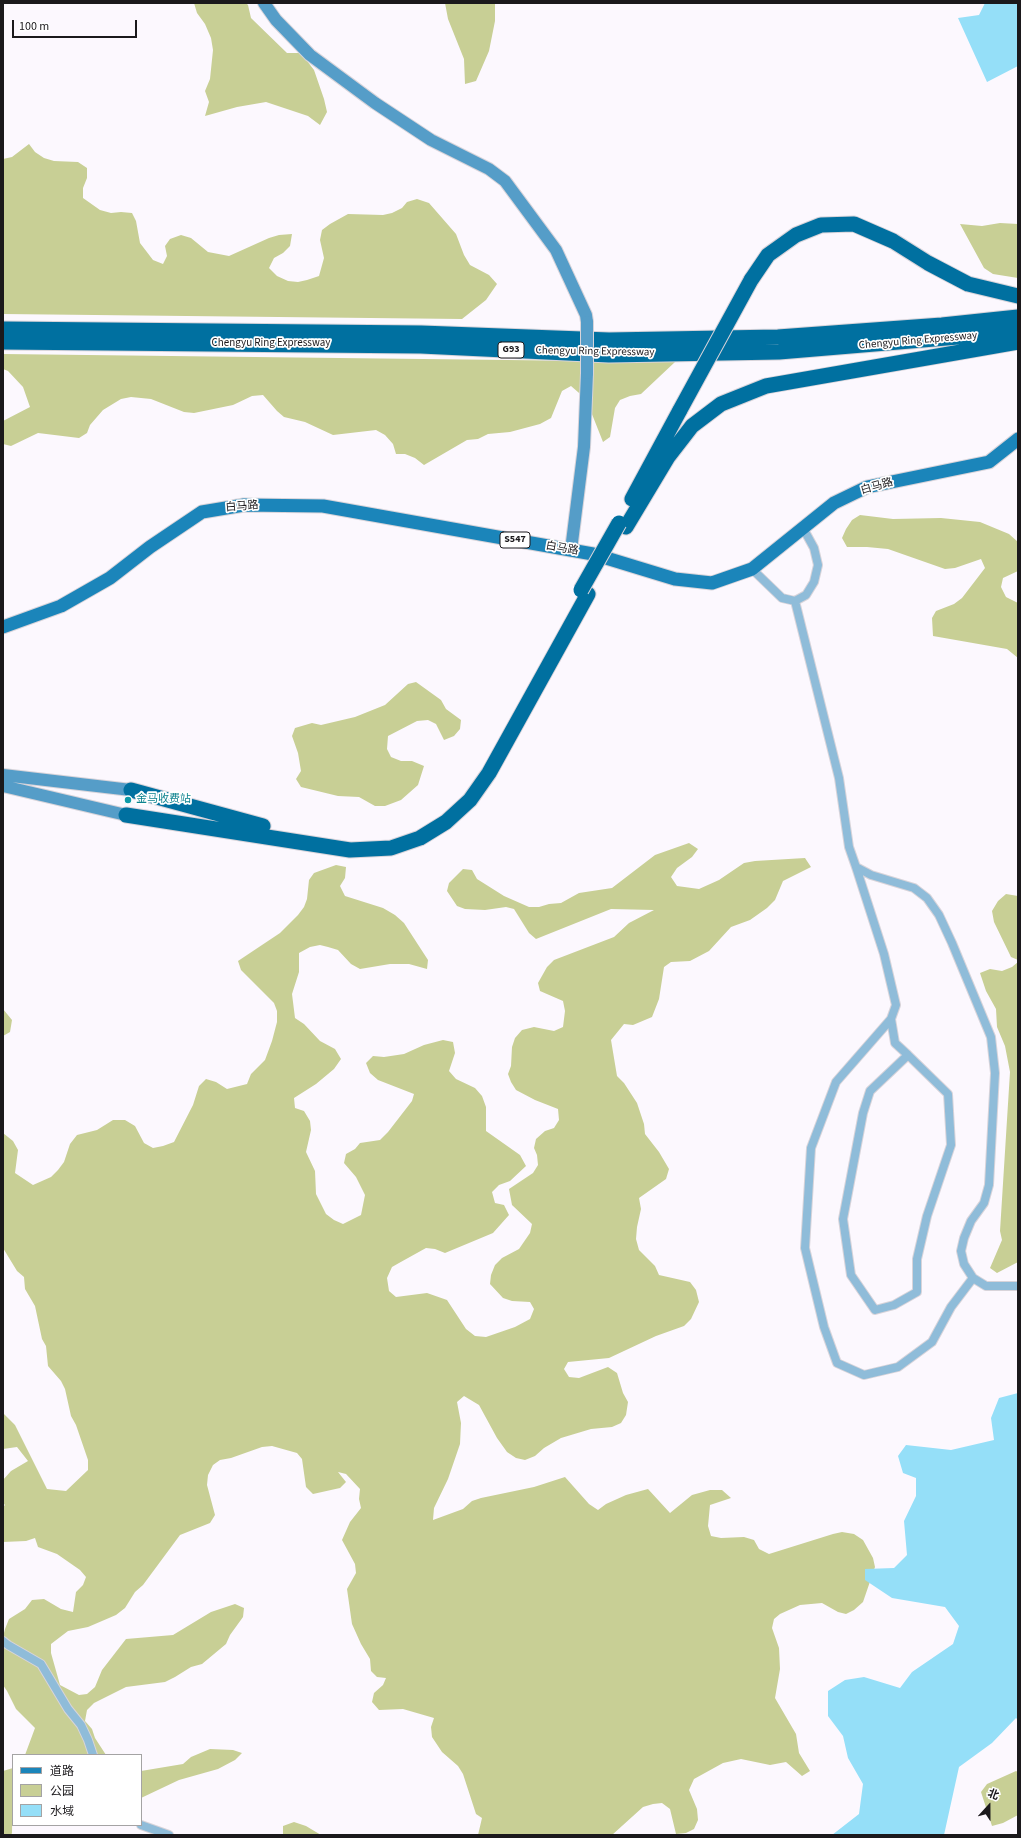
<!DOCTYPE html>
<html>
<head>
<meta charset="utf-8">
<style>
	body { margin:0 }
	#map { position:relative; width:1021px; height:1838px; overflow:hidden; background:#fcf8fe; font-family:"Source Sans 3","Noto Sans SC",sans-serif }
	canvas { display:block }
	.frame { position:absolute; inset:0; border:4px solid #1b191c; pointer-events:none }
	.legend { position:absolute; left:12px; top:1754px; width:130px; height:72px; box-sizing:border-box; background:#fff; border:1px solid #a4a3a4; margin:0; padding:5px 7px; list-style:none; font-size:12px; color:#1b191c }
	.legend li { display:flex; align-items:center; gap:8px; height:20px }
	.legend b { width:20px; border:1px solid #a4a3a4 }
	.north { position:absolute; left:969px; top:1786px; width:40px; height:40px; -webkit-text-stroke:3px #fff; paint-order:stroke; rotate:21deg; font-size:11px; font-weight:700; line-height:16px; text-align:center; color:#1b191c }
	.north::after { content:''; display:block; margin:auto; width:14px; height:18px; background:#1b191c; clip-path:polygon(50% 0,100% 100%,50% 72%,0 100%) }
	.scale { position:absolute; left:12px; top:20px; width:125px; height:18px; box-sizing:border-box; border:2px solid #1b191c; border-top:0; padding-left:5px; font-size:12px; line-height:14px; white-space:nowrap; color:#1b191c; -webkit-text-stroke:3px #fff; paint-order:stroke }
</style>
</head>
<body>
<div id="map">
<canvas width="1021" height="1838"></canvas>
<div class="frame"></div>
<ul class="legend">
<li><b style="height:5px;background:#1b85ba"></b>道路</li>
<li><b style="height:11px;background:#c8cf95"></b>公园</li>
<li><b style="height:11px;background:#95dff8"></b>水域</li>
</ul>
<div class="north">北</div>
<div class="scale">100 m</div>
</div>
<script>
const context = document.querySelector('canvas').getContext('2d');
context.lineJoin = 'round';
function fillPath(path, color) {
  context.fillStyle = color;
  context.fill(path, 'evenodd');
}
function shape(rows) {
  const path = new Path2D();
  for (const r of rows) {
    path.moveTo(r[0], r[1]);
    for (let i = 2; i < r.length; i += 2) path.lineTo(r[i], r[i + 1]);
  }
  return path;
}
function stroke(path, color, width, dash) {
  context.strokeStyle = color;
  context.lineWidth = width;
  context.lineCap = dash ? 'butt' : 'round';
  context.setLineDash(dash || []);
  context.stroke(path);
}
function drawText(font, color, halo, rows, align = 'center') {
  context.font = font + ' "Source Sans 3","Noto Sans SC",sans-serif';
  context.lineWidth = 3.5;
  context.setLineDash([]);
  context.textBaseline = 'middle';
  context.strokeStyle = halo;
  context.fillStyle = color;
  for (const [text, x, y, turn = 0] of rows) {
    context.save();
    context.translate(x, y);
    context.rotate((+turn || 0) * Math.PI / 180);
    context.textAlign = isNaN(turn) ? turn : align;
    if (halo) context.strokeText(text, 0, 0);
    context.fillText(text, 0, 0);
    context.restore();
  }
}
fillPath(shape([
	[194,3,246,3,248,5,251,18,287,53,301,53,314,70,324,99,327,112,320,125,308,116,266,102,237,107,205,116,209,102,205,91,210,79,213,50,211,38,205,24,197,13],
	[445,3,495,3,495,21,489,51,476,81,465,84,464,59,448,19],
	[29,144,35,152,44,158,54,161,78,162,87,168,87,178,83,188,83,198,100,210,111,213,121,212,132,213,136,221,140,243,153,260,163,264,167,256,165,246,170,239,181,235,191,238,208,252,229,256,269,238,279,235,292,234,290,246,283,253,274,258,269,268,277,276,288,281,298,282,307,280,319,276,324,258,320,240,322,230,330,224,348,214,383,215,392,213,402,208,407,202,417,199,429,203,456,234,464,255,470,265,489,275,497,284,486,300,462,319,3,314,3,159,12,157],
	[1000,223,1018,224,1018,278,993,274,984,268,960,224,982,226],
	[3,354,675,362,641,394,630,396,620,400,615,408,610,437,603,442,586,399,571,386,562,391,551,418,540,424,510,432,488,434,478,439,467,440,424,465,415,458,405,454,396,454,393,444,385,435,376,430,333,435,305,422,284,417,277,411,263,395,252,396,233,405,194,413,184,412,151,399,131,397,121,399,103,410,90,425,87,433,79,438,38,433,11,446,3,444,3,421,30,407,23,387,8,371,3,369],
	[860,515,893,519,941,518,980,522,1009,534,1018,542,1018,571,1003,578,1001,587,1006,597,1018,603,1018,658,1007,649,933,636,932,618,936,611,954,604,962,598,985,568,981,559,955,568,945,569,888,549,867,547,847,547,842,538,846,529,852,520],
	[416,682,441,700,446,709,461,720,460,729,454,736,444,740,436,724,428,720,417,721,388,736,387,749,391,757,401,761,412,761,424,766,418,785,401,800,385,806,375,806,359,797,338,796,301,787,296,779,301,771,298,753,292,736,295,728,312,723,321,725,355,717,385,705,408,684],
	[689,843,698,849,692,857,677,868,671,877,677,886,699,889,719,880,744,863,755,861,805,858,811,867,783,881,775,900,767,908,750,920,731,927,709,951,690,961,671,962,664,967,659,999,652,1017,633,1025,624,1024,611,1040,617,1076,624,1083,637,1103,644,1124,645,1134,659,1152,669,1169,666,1179,639,1198,641,1209,637,1227,636,1239,639,1250,655,1266,659,1275,690,1282,696,1290,699,1302,691,1319,684,1326,656,1336,609,1358,568,1362,564,1369,569,1377,579,1378,608,1367,617,1373,623,1393,628,1402,626,1415,621,1423,612,1427,591,1429,561,1438,544,1448,535,1456,525,1460,516,1458,507,1452,497,1438,479,1405,464,1396,457,1402,461,1423,460,1444,448,1479,434,1508,433,1520,463,1509,472,1501,481,1498,534,1487,565,1477,589,1504,598,1510,606,1504,626,1495,648,1489,670,1513,692,1495,710,1490,722,1490,731,1498,710,1505,708,1526,711,1536,721,1538,744,1537,754,1540,759,1549,769,1554,833,1534,842,1532,854,1534,863,1540,873,1558,875,1567,863,1602,854,1610,846,1614,838,1612,822,1603,800,1605,780,1614,774,1619,772,1628,779,1648,780,1669,775,1698,796,1734,799,1753,810,1771,802,1776,786,1762,770,1765,741,1759,723,1763,694,1779,689,1790,697,1809,698,1820,694,1829,686,1833,676,1834,670,1809,662,1803,653,1804,643,1807,612,1835,478,1835,482,1818,476,1814,463,1774,458,1766,442,1752,432,1737,431,1727,434,1718,403,1709,379,1710,372,1702,374,1693,383,1685,386,1678,377,1677,371,1671,370,1659,361,1644,352,1624,347,1589,356,1573,355,1564,342,1540,350,1522,361,1508,359,1499,360,1489,346,1474,338,1472,346,1482,340,1488,313,1494,306,1487,302,1459,297,1453,272,1446,262,1447,231,1458,220,1460,213,1465,208,1475,207,1485,215,1515,210,1523,180,1535,143,1585,135,1592,125,1608,116,1615,88,1627,68,1631,51,1644,51,1653,60,1685,79,1695,87,1694,95,1687,102,1670,126,1639,173,1635,211,1612,235,1604,244,1608,243,1617,230,1635,226,1644,202,1664,191,1667,175,1677,165,1682,126,1687,94,1703,87,1710,85,1721,92,1729,95,1738,106,1755,25,1755,35,1728,16,1709,7,1691,3,1685,3,1637,5,1629,9,1619,25,1609,32,1600,44,1599,61,1609,73,1612,76,1592,83,1585,86,1577,80,1570,57,1554,38,1547,35,1538,26,1541,3,1542,3,1507,5,1505,3,1503,3,1480,11,1471,28,1461,17,1447,3,1449,3,1413,15,1425,47,1489,66,1491,88,1470,88,1460,76,1425,71,1416,65,1389,61,1381,48,1366,46,1346,42,1339,35,1306,25,1289,24,1277,17,1271,3,1248,3,1133,13,1141,18,1150,15,1173,33,1185,51,1177,58,1170,64,1162,70,1144,77,1135,97,1130,113,1120,125,1120,135,1126,144,1143,153,1148,163,1146,174,1142,193,1105,199,1086,206,1079,216,1082,227,1089,247,1084,251,1074,265,1060,272,1041,277,1022,277,1011,274,1003,241,970,238,961,280,933,298,915,304,907,307,899,309,880,314,873,336,865,346,867,345,878,340,886,345,896,383,908,395,915,404,923,428,960,427,969,409,964,390,964,360,969,351,964,338,950,328,947,320,945,310,947,299,953,299,972,292,994,295,1018,304,1024,320,1041,335,1049,341,1059,334,1069,316,1084,294,1098,295,1108,304,1111,310,1121,311,1130,306,1152,315,1171,316,1194,326,1214,334,1220,343,1224,361,1215,365,1195,356,1177,344,1163,346,1154,355,1149,360,1143,380,1140,388,1132,412,1101,414,1094,378,1080,370,1073,366,1063,373,1056,384,1057,404,1054,424,1045,443,1040,453,1042,455,1053,449,1071,456,1079,475,1088,482,1096,486,1107,486,1131,520,1155,526,1166,510,1181,499,1185,492,1192,495,1203,504,1205,509,1215,493,1233,445,1253,435,1249,426,1248,399,1263,392,1267,387,1278,389,1291,396,1297,427,1293,447,1300,466,1329,475,1336,486,1337,515,1327,530,1319,534,1309,530,1302,512,1301,503,1298,490,1284,491,1275,495,1265,502,1258,519,1249,530,1233,532,1224,512,1205,509,1189,533,1173,538,1165,537,1155,534,1148,536,1139,545,1131,554,1128,559,1120,558,1109,535,1100,516,1090,511,1082,508,1074,511,1066,512,1047,515,1038,522,1030,534,1027,554,1031,563,1027,565,1011,563,1001,540,991,538,983,547,967,554,960,614,937,629,923,654,910,611,909,536,939,529,933,514,909,506,907,485,910,465,909,457,906,447,891,449,883,463,869,472,870,477,879,504,896,529,907,539,907,549,904,561,903,579,893,612,888,655,855],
	[1006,894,1018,896,1018,960,1011,957,994,922,992,911,998,901],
	[1018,962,1018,1262,997,1273,990,1268,1002,1240,1000,1231,1010,1072,1005,1046,997,1027,996,1009,986,991,980,973,990,969,1002,971,1012,967],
	[3,1009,12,1020,10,1032,3,1036],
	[210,1749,233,1750,242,1753,235,1760,218,1769,179,1780,141,1798,141,1771,183,1764,191,1757],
	[13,1768,12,1833,11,1835,3,1835,3,1771],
	[1016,1771,1018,1772,1018,1815,1003,1823,992,1826,981,1792,987,1784],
	[294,1822,306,1826,321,1835,283,1835,283,1826]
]), '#c8cf95');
fillPath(shape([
	[985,3,1018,3,1018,66,987,82,958,18,979,15],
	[1018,1393,1018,1720,1016,1718,992,1743,959,1767,944,1835,832,1835,859,1814,863,1784,848,1758,843,1736,828,1716,828,1691,845,1680,864,1677,900,1688,912,1672,953,1644,959,1626,945,1607,892,1598,865,1580,865,1569,894,1568,907,1555,904,1521,916,1496,916,1478,903,1473,898,1456,906,1445,951,1450,994,1440,991,1418,999,1398]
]), '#95dff8');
const street = shape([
	[752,569,782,598,795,601,806,595,814,582,818,565,814,548,803,528],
	[795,601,839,778,849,847,856,867,871,875,914,888,927,898,939,915,952,943,991,1037,995,1073,989,1185,984,1203,971,1221,964,1238,961,1251,964,1264,973,1278,986,1286,1018,1286],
	[856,867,884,954,896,1005,891,1019,836,1082,811,1148,805,1248,824,1327,837,1363,864,1375,898,1367,932,1342,951,1307,973,1278],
	[891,1019,895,1043,908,1055,948,1094,951,1145,927,1216,917,1259,917,1292,894,1305,875,1310,851,1275,843,1219,863,1113,870,1091,908,1055],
	[3,1641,8,1645,41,1664,68,1709,81,1725,88,1740,93,1755],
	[141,1825,169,1835]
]);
const secondary = shape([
	[264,3,276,20,310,55,375,103,431,140,489,169,505,181,556,250,586,315,587,322],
	[571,550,584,447,587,373],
	[3,775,131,790],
	[3,786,126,815]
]);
const primary = shape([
	[3,627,61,606,110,578,150,547,202,512,244,505,323,506,593,554,675,579,712,583,752,569,834,503,867,487,989,462,1018,439]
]);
const highway = shape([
	[751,280,768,255,796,235,821,225,854,224,893,241,928,263,968,284,1018,296],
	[3,329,421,333,609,340,778,337,942,325,1018,317],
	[3,342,421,346,609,355,779,352,1018,332],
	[632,499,680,410],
	[626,527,668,457,692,426,721,404,766,386,1018,342],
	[131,790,263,826],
	[126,815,350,850,391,848,420,838,446,822,470,800,489,773,588,594]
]);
stroke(street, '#d8d4da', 10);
stroke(secondary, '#d8d4da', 14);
stroke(primary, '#d8d4da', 15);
stroke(highway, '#d8d4da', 17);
stroke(street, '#8fbcd9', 8);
stroke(secondary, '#559dc8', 12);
stroke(primary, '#1b85ba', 13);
stroke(highway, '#0070a0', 15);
const secondaryBridge = shape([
	[587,322,587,373]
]);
const highwayBridge = shape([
	[680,410,751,280],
	[581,590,619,523]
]);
stroke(secondaryBridge, '#d8d4da', 14, []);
stroke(highwayBridge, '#d8d4da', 17, []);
stroke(secondaryBridge, '#559dc8', 12);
stroke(highwayBridge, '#0070a0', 15);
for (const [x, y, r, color] of [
	[128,800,4,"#0f9aa8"]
]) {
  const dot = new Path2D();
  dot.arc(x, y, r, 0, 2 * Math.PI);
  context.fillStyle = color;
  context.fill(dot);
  stroke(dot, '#fff', 1.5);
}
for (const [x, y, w] of [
	[511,350,26],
	[515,540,30]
]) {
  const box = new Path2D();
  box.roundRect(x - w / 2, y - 8, w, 16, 3);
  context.fillStyle = '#fff';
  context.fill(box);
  stroke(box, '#1b191c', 1);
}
drawText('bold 10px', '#1b191c', null, [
	["G93",511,350],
	["S547",515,540]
]);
drawText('11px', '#1b191c', '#fff', [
	["Chengyu Ring Expressway",918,341,-5],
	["Chengyu Ring Expressway",271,344],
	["Chengyu Ring Expressway",595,352,1],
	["白马路",877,487,-16],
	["白马路",242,507,-5],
	["白马路",562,549,10]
]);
drawText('11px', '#0d838f', '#fff', [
	["金马收费站",136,800]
], 'left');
</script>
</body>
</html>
